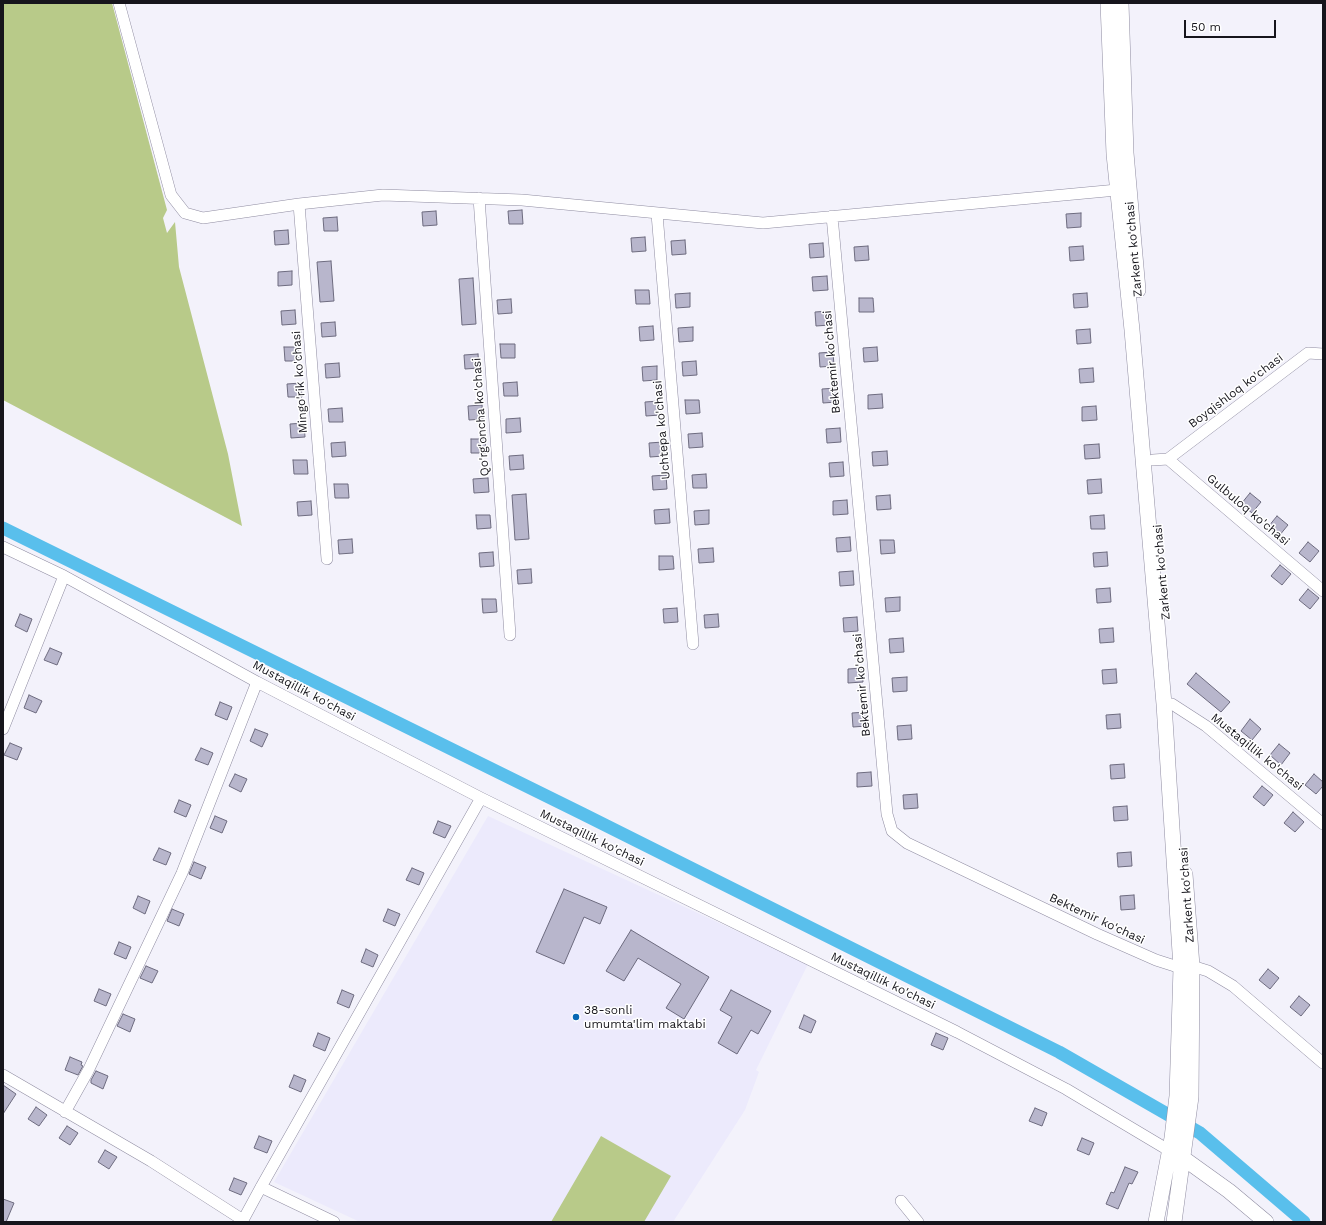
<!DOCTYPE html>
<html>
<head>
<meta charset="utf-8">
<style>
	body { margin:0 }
	#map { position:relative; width:1326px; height:1225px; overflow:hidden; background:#f3f2fb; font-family:"Work Sans",sans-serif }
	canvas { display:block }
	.frame { position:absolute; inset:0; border:4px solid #16151c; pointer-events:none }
	.scale { position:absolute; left:1184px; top:20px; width:92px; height:18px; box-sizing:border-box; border:2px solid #16151c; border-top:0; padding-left:5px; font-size:12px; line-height:14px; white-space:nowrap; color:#16151c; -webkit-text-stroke:3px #fff; paint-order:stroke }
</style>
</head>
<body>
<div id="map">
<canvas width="1326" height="1225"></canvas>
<div class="frame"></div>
<div class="scale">50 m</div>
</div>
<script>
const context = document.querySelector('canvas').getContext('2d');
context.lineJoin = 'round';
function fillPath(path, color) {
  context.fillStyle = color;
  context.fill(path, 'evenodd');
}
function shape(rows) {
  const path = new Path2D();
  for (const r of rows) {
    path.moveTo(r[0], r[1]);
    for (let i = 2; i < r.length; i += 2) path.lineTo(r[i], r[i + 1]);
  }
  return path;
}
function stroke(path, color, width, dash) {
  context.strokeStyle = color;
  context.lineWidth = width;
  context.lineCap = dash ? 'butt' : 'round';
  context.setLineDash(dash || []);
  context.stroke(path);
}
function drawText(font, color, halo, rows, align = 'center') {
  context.font = font + ' "Work Sans",sans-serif';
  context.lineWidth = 3;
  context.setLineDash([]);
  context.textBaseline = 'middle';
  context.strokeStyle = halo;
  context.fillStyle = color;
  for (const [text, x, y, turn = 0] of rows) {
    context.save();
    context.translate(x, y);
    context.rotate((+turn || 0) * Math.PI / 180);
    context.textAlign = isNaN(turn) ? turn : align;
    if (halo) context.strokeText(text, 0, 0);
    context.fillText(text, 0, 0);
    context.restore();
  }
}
fillPath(shape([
	[488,816,808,964,756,1070,759,1072,745,1110,673,1222,360,1222,274,1182]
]), '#eceafc');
fillPath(shape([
	[3,3,112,3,167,210,163,218,167,233,175,222,179,267,228,454,242,526,3,400],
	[601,1136,671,1176,644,1222,551,1222]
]), '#b8ca89');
stroke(shape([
	[3,528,583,814,1059,1052,1200,1133,1304,1222]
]), '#59bfec', 13);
const building = shape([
	[522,210,523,224,509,224,508,211,522,210],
	[436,211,437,225,423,226,422,212,436,211],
	[1081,213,1081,227,1067,228,1066,214,1081,213],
	[337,217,338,231,324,231,323,218,337,217],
	[288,230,289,244,275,245,274,231,288,230],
	[645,237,646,251,632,252,631,238,645,237],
	[685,240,686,254,672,255,671,241,685,240],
	[823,243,824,257,810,258,809,244,823,243],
	[868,246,869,260,855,261,854,247,868,246],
	[1083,246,1084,260,1070,261,1069,247,1083,246],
	[331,261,334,301,320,302,317,262,331,261],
	[292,271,292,285,278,286,278,272,292,271],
	[827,276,828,290,813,291,812,277,827,276],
	[473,278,476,324,462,325,459,279,473,278],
	[635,290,649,290,650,304,636,304,635,290],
	[690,293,690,307,676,308,675,294,690,293],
	[1087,293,1088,307,1074,308,1073,294,1087,293],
	[859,298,873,298,874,312,859,312,859,298],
	[511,299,512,313,498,314,497,300,511,299],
	[295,310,296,324,282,325,281,311,295,310],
	[830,311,830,325,816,326,815,312,830,311],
	[335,322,336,336,322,337,321,323,335,322],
	[653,326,654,340,640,341,639,327,653,326],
	[693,327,693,341,679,342,678,328,693,327],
	[1090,329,1091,343,1077,344,1076,330,1090,329],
	[500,344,515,344,515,358,501,358,500,344],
	[284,347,298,347,299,361,285,361,284,347],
	[877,347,878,361,864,362,863,348,877,347],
	[833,352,834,366,820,367,819,353,833,352],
	[478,354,479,368,465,369,464,355,478,354],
	[696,361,697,375,683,376,682,362,696,361],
	[339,363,340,377,326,378,325,364,339,363],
	[657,366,657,380,643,381,642,367,657,366],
	[1093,368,1094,382,1080,383,1079,369,1093,368],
	[517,382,518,396,504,396,503,383,517,382],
	[301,383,302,397,288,397,287,384,301,383],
	[837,388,837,402,823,403,822,389,837,388],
	[882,394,883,408,868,409,868,395,882,394],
	[685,400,699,400,700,413,686,414,685,400],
	[659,401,660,415,646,416,645,402,659,401],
	[482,405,483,419,469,420,468,406,482,405],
	[1096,406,1097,420,1082,421,1082,407,1096,406],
	[342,408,343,422,329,422,328,409,342,408],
	[520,418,521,432,506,433,506,419,520,418],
	[304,423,305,437,291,438,290,424,304,423],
	[840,428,841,442,827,443,826,429,840,428],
	[702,433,703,447,689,448,688,434,702,433],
	[471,439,485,439,486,453,471,453,471,439],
	[345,442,346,456,332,457,331,443,345,442],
	[663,442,664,456,650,457,649,443,663,442],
	[1099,444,1100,458,1085,459,1084,445,1099,444],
	[887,451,888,465,873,466,872,452,887,451],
	[523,455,524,469,510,470,509,456,523,455],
	[293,460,307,460,308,474,294,474,293,460],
	[843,462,844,476,830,477,829,463,843,462],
	[706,474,707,488,693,488,692,475,706,474],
	[666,475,667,489,653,490,652,476,666,475],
	[488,478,489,492,474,493,473,479,488,478],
	[1101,479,1102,493,1088,494,1087,480,1101,479],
	[334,484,348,484,349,498,335,498,334,484],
	[1250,493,1261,502,1252,513,1241,504,1250,493],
	[526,494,529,539,515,540,512,495,526,494],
	[890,495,891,509,877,510,876,496,890,495],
	[847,500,848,514,833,515,833,501,847,500],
	[311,501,312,515,298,516,297,502,311,501],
	[669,509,670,523,655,524,654,510,669,509],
	[709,510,709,524,695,525,694,511,709,510],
	[476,515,490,515,491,528,477,529,476,515],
	[1104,515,1105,529,1091,529,1090,516,1104,515],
	[1277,516,1288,525,1279,536,1268,527,1277,516],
	[850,537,851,551,837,552,836,538,850,537],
	[352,539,353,553,339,554,338,540,352,539],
	[880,540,894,540,895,553,881,554,880,540],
	[1308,542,1319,551,1310,562,1299,553,1308,542],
	[713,548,714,562,699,563,698,549,713,548],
	[493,552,494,566,480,567,479,553,493,552],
	[1107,552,1108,566,1094,567,1093,553,1107,552],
	[659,556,673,556,674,569,659,570,659,556],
	[1280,565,1291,574,1282,585,1271,576,1280,565],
	[531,569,532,583,518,584,517,570,531,569],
	[853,571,854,585,840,586,839,572,853,571],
	[1110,588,1111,602,1097,603,1096,589,1110,588],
	[1308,589,1319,598,1310,609,1299,600,1308,589],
	[900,597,900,611,886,612,885,598,900,597],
	[482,599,496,599,497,612,483,613,482,599],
	[677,608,678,622,664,623,663,609,677,608],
	[20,614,32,619,27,632,15,626,20,614],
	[718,614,719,627,705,628,704,615,718,614],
	[857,617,858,631,844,632,843,618,857,617],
	[1113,628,1114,642,1100,643,1099,629,1113,628],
	[903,638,904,652,890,653,889,639,903,638],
	[50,648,62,653,57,665,44,660,50,648],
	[862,668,863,682,848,683,848,669,862,668],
	[1116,669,1117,683,1103,684,1102,670,1116,669],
	[1196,673,1230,702,1221,712,1187,684,1196,673],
	[907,677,907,691,893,692,892,678,907,677],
	[29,695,42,701,36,713,24,708,29,695],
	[220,702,232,707,227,720,215,715,220,702],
	[866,712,867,726,853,727,852,713,866,712],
	[1120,714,1121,728,1107,729,1106,715,1120,714],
	[1250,719,1261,729,1252,740,1241,731,1250,719],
	[911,725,912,739,898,740,897,726,911,725],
	[255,729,268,734,262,747,250,741,255,729],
	[10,743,22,748,17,760,4,755,10,743],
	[1279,744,1290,753,1281,765,1270,755,1279,744],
	[201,748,213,753,208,765,195,760,201,748],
	[1124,764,1125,778,1111,779,1110,765,1124,764],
	[871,772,872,786,857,787,857,773,871,772],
	[235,774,247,779,241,792,229,786,235,774],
	[1314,774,1323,782,1323,786,1316,794,1305,785,1314,774],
	[1262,786,1273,795,1264,806,1253,797,1262,786],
	[917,794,918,808,904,809,903,795,917,794],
	[179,800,191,805,186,817,174,812,179,800],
	[1127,806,1128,820,1114,821,1113,807,1127,806],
	[1293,812,1304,822,1295,832,1284,823,1293,812],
	[215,816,227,821,222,833,210,828,215,816],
	[438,821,451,826,445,838,433,833,438,821],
	[159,848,171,853,166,865,153,860,159,848],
	[1131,852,1132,866,1118,867,1117,853,1131,852],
	[194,862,206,867,201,879,189,874,194,862],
	[412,868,424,873,419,885,406,880,412,868],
	[564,889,607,907,600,924,584,917,564,964,536,952,564,889],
	[1134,895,1135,909,1121,910,1120,896,1134,895],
	[138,896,150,901,145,914,133,908,138,896],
	[172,909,184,914,179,926,167,921,172,909],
	[388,909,400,914,395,926,383,921,388,909],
	[631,930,709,977,684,1019,666,1008,681,984,638,958,624,981,606,971,631,930],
	[119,942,131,947,126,959,114,954,119,942],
	[366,949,378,955,373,967,361,962,366,949],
	[146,966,158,971,152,983,140,978,146,966],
	[1268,969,1279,978,1270,989,1259,980,1268,969],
	[99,989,111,994,106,1006,94,1001,99,989],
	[342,990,354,995,349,1008,337,1003,342,990],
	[731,990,771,1011,758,1034,751,1030,737,1054,718,1043,732,1017,720,1010,731,990],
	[1299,996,1310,1005,1301,1016,1290,1007,1299,996],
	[123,1014,135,1019,130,1032,117,1026,123,1014],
	[804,1015,816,1021,811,1033,799,1028,804,1015],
	[318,1033,330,1038,325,1051,313,1046,318,1033],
	[936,1033,948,1038,943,1050,931,1045,936,1033],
	[70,1057,82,1062,81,1065,83,1066,78,1075,65,1070,70,1057],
	[96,1071,108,1076,103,1089,91,1083,91,1080,96,1071],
	[294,1075,306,1080,301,1092,289,1087,294,1075],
	[3,1085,16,1094,3,1114,3,1085],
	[36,1107,47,1115,39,1126,28,1119,36,1107],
	[1035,1108,1047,1113,1042,1126,1029,1121,1035,1108],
	[67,1126,78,1133,70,1145,59,1138,67,1126],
	[259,1136,272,1141,267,1153,254,1148,259,1136],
	[1082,1138,1094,1143,1089,1155,1077,1150,1082,1138],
	[105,1150,117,1157,109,1169,98,1162,105,1150],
	[1125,1167,1138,1172,1132,1184,1129,1183,1118,1209,1106,1204,1111,1192,1114,1193,1125,1167],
	[234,1178,247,1183,241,1195,229,1190,234,1178],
	[3,1199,14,1203,6,1222,3,1222,3,1199]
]);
fillPath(building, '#b8b6cc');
stroke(building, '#6d6b7f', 1);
const street = shape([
	[119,3,171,195,185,213,203,218,299,204,383,195,522,200,763,223,1117,190],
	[479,198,510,635],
	[299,204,327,559],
	[657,214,693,644],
	[832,216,887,814,892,831,907,843,1097,934,1156,960,1181,968],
	[1168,459,1308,353,1323,354],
	[1153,460,1168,459,1323,591],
	[3,547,64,576,257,682,481,798,957,1032,1066,1089,1170,1151],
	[1172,704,1206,726,1323,824],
	[3,729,64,576],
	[1192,966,1208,971,1233,986,1323,1063],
	[3,1075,151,1161,243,1220],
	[65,1112,88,1071,182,873,257,682],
	[261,1187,334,1222],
	[901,1201,918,1222],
	[242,1222,261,1187,481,798]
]);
const secondary = shape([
	[1108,3,1114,154,1132,330,1164,704,1181,968,1177,1096,1172,1138,1156,1222],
	[1121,3,1126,153,1138,290],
	[1176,1154,1183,1158,1229,1191,1266,1222],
	[1174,1222,1191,1097,1192,966,1185,874]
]);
stroke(street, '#8f8ca1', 12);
stroke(secondary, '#8f8ca1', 16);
stroke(street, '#fff', 11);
stroke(secondary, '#fff', 15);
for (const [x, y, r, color] of [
	[576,1017,4,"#0767b4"]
]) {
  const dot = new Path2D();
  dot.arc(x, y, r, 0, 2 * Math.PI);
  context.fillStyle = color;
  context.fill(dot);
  stroke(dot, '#fff', 1.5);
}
drawText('12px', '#16151c', '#fff', [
	["Zarkent ko'chasi",1134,249,-95],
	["Bektemir ko'chasi",832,362,-95],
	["Mingo'rik ko'chasi",300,382,-94],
	["Boyqishloq ko'chasi",1236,391,-37],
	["Qo'rg'oncha ko'chasi",481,417,-94],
	["Uchtepa ko'chasi",662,430,-95],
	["Gulbuloq ko'chasi",1248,510,40],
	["Zarkent ko'chasi",1162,572,-95],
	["Bektemir ko'chasi",862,685,-95],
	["Mustaqillik ko'chasi",304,691,28],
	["Mustaqillik ko'chasi",1257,752,39],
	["Mustaqillik ko'chasi",592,838,26],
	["Zarkent ko'chasi",1187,895,-94],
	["Bektemir ko'chasi",1097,919,25],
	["Mustaqillik ko'chasi",883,981,26]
]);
drawText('12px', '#16151c', '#fff', [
	["38-sonli",584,1010],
	["umumta'lim maktabi",584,1024]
], 'left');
</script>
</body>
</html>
